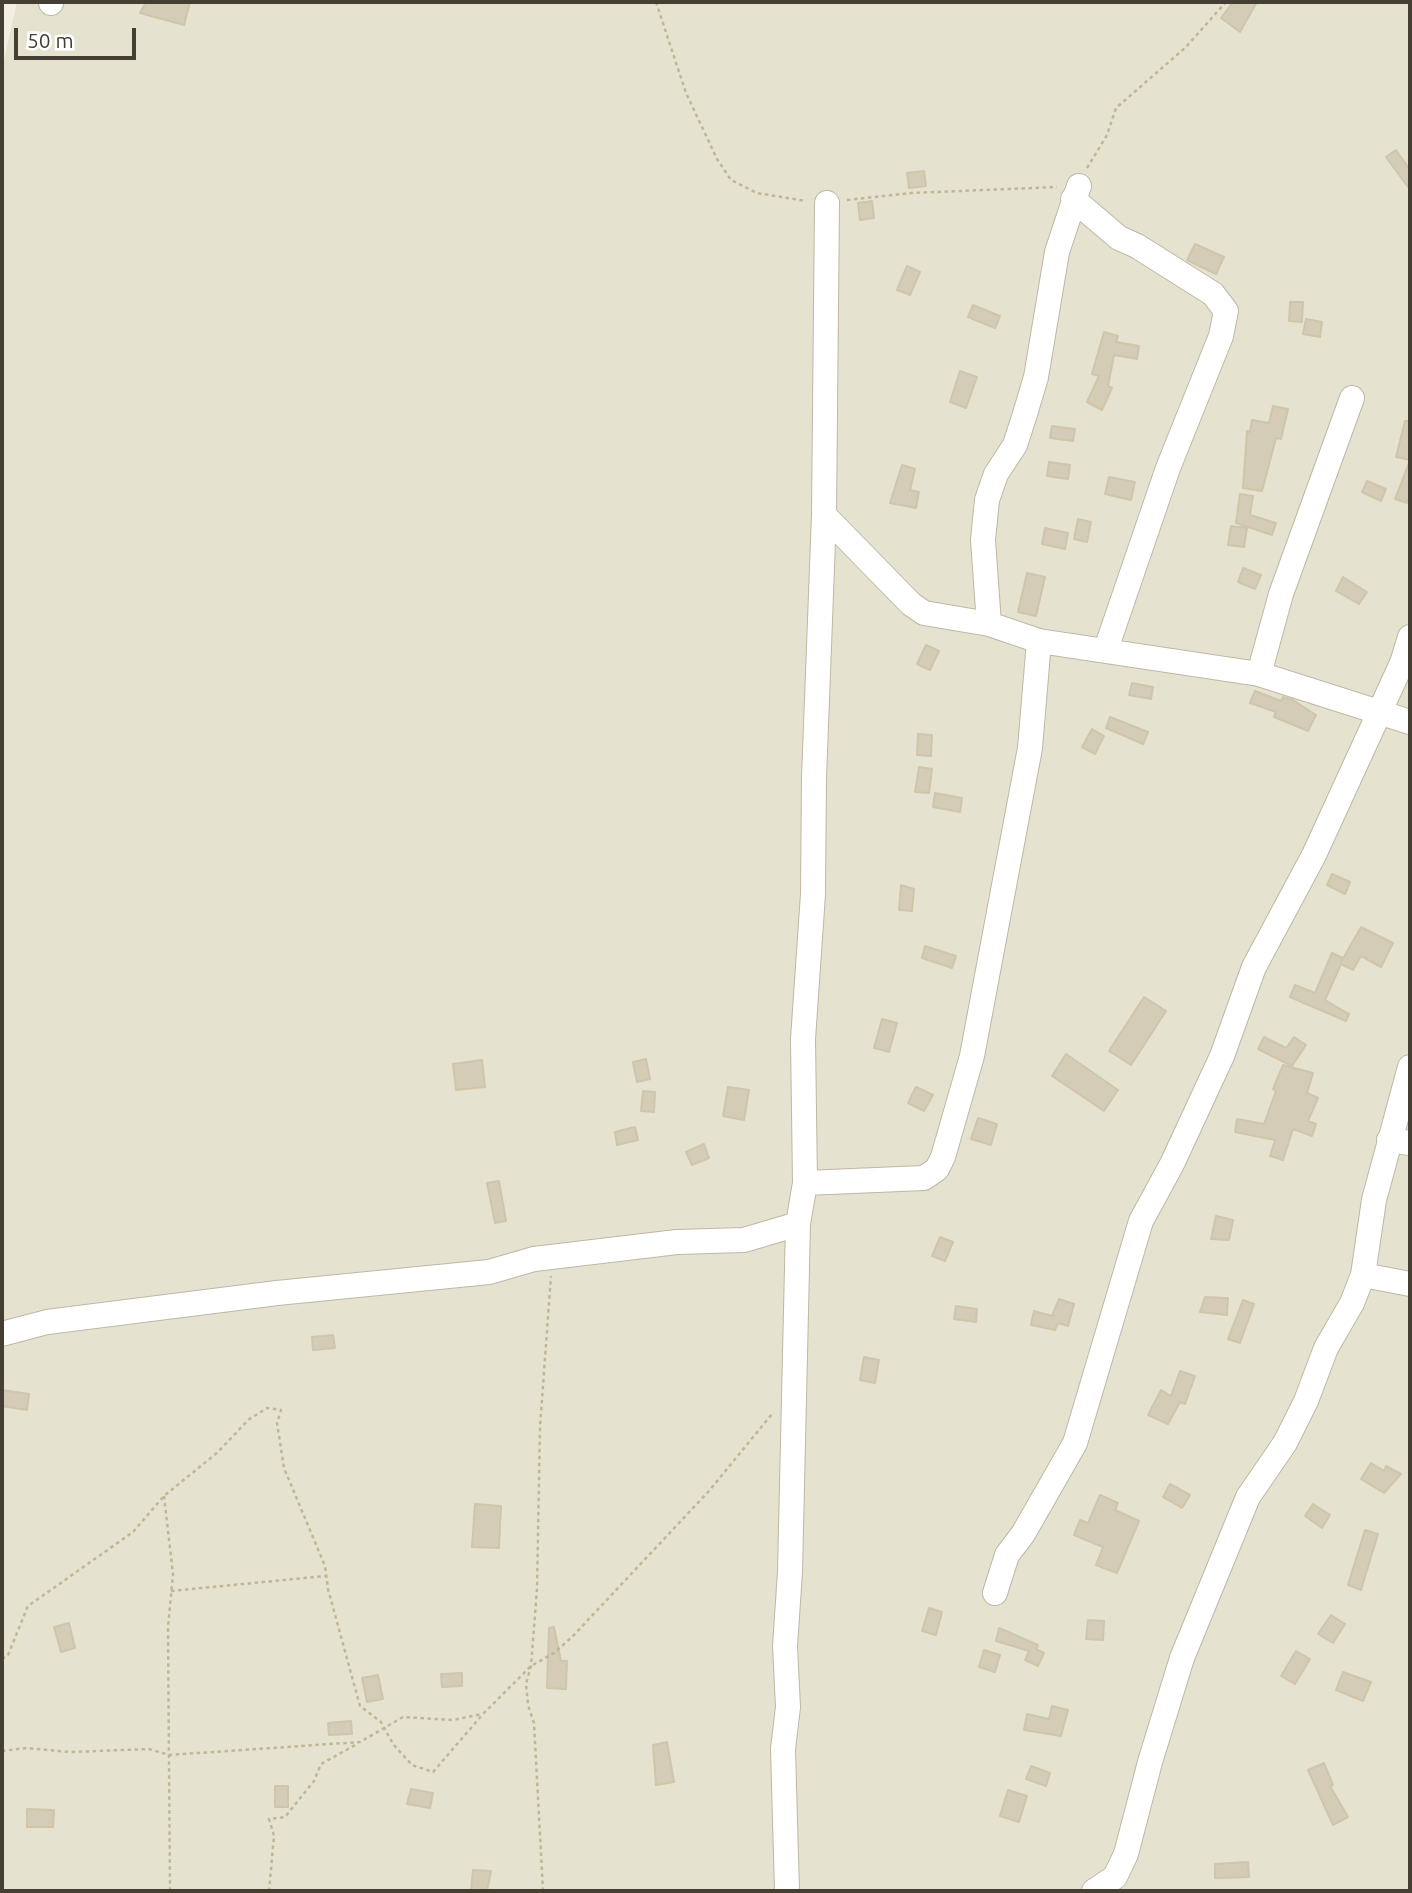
<!DOCTYPE html>
<html>
<head>
<meta charset="utf-8">
<style>
	body { margin:0 }
	#map { position:relative; width:1412px; height:1893px; overflow:hidden; background:#f2efe2; font-family:Ubuntu,sans-serif }
	canvas { display:block }
	.frame { position:absolute; inset:0; border:4px solid #443f32; pointer-events:none }
	.scale { position:absolute; left:14px; top:28px; width:122px; height:32px; box-sizing:border-box; border:4px solid #443f32; border-top:0; padding-left:9px; font-size:21px; line-height:24px; white-space:nowrap; color:#443f32; -webkit-text-stroke:5px #fff; paint-order:stroke }
</style>
</head>
<body>
<div id="map">
<canvas width="1412" height="1893"></canvas>
<div class="frame"></div>
<div class="scale">50 m</div>
</div>
<script>
const context = document.querySelector('canvas').getContext('2d');
context.lineJoin = 'round';
function fillPath(path, color) {
  context.fillStyle = color;
  context.fill(path, 'evenodd');
}
function shape(rows) {
  const path = new Path2D();
  for (const r of rows) {
    path.moveTo(r[0], r[1]);
    for (let i = 2; i < r.length; i += 2) path.lineTo(r[i], r[i + 1]);
  }
  return path;
}
function stroke(path, color, width, dash) {
  context.strokeStyle = color;
  context.lineWidth = width;
  context.lineCap = dash ? 'butt' : 'round';
  context.setLineDash(dash || []);
  context.stroke(path);
}
fillPath(shape([
	[17,2,1410,2,1410,1891,2,1891,2,69]
]), '#e6e2d0');
const building = shape([
	[146,2,190,2,184,25,140,13,146,2],
	[1233,2,1257,2,1240,32,1221,18,1233,2],
	[1396,150,1410,170,1408,187,1386,157,1396,150],
	[924,171,926,186,909,188,907,173,924,171],
	[872,201,874,218,860,220,858,203,872,201],
	[1195,244,1224,257,1216,274,1187,260,1195,244],
	[907,266,920,272,910,295,897,290,907,266],
	[1290,302,1303,302,1302,322,1289,321,1290,302],
	[973,305,1000,316,995,328,968,317,973,305],
	[1306,319,1322,322,1320,337,1303,334,1306,319],
	[1104,332,1118,336,1116,342,1139,346,1137,359,1114,355,1108,386,1112,388,1102,410,1087,402,1099,376,1092,374,1104,332],
	[960,371,977,377,966,408,950,402,960,371],
	[1273,406,1288,409,1281,439,1276,438,1262,491,1243,488,1247,431,1250,432,1252,420,1269,423,1273,406],
	[1405,421,1410,421,1410,494,1407,503,1395,499,1410,460,1396,457,1405,421],
	[1052,426,1075,429,1073,441,1050,438,1052,426],
	[1049,462,1070,465,1068,479,1047,476,1049,462],
	[902,465,915,469,910,490,919,492,916,508,890,503,902,465],
	[1109,477,1135,482,1131,500,1105,494,1109,477],
	[1367,481,1386,489,1381,501,1362,492,1367,481],
	[1240,494,1253,496,1250,515,1276,523,1272,535,1236,523,1240,494],
	[1078,519,1091,522,1087,542,1074,539,1078,519],
	[1231,526,1247,528,1244,547,1228,545,1231,526],
	[1045,528,1068,533,1065,549,1042,544,1045,528],
	[1243,568,1261,575,1255,589,1238,582,1243,568],
	[1027,573,1045,577,1036,616,1018,612,1027,573],
	[1343,577,1367,592,1359,604,1336,591,1343,577],
	[926,645,939,651,930,670,917,664,926,645],
	[1132,683,1153,687,1151,699,1129,695,1132,683],
	[1255,691,1281,701,1283,697,1293,700,1316,715,1308,731,1274,717,1276,712,1250,703,1255,691],
	[1110,717,1148,732,1143,744,1106,728,1110,717],
	[1092,729,1104,736,1095,754,1082,747,1092,729],
	[918,734,932,735,931,756,917,755,918,734],
	[919,767,932,769,929,793,915,792,919,767],
	[935,793,962,798,960,812,933,807,935,793],
	[1332,874,1350,882,1345,894,1327,885,1332,874],
	[901,885,914,889,912,911,899,910,901,885],
	[1361,927,1393,943,1381,967,1361,956,1353,970,1341,964,1325,1000,1349,1014,1346,1021,1290,997,1295,985,1315,993,1332,953,1343,958,1341,962,1361,927],
	[925,946,956,956,952,968,922,958,925,946],
	[1144,997,1166,1011,1131,1065,1109,1051,1144,997],
	[882,1019,897,1023,889,1052,874,1048,882,1019],
	[1264,1037,1286,1048,1294,1037,1306,1045,1292,1066,1258,1049,1264,1037],
	[1066,1054,1118,1090,1104,1111,1052,1076,1066,1054],
	[646,1059,650,1079,637,1082,633,1062,646,1059],
	[482,1060,485,1087,456,1090,453,1064,482,1060],
	[1283,1065,1313,1073,1307,1093,1318,1098,1308,1121,1316,1124,1312,1136,1293,1129,1283,1160,1270,1156,1275,1140,1235,1132,1237,1119,1264,1124,1276,1091,1273,1089,1283,1065],
	[728,1087,749,1090,744,1120,723,1116,728,1087],
	[916,1087,933,1095,924,1111,908,1103,916,1087],
	[643,1091,655,1092,654,1112,641,1111,643,1091],
	[978,1118,997,1124,991,1145,971,1139,978,1118],
	[635,1127,638,1140,617,1145,615,1132,635,1127],
	[704,1144,709,1158,692,1165,686,1152,704,1144],
	[499,1181,506,1221,495,1223,487,1183,499,1181],
	[1216,1216,1233,1220,1229,1240,1211,1239,1216,1216],
	[940,1237,953,1242,945,1261,932,1256,940,1237],
	[1205,1297,1228,1298,1227,1315,1200,1312,1205,1297],
	[1059,1299,1074,1304,1068,1326,1058,1323,1055,1330,1031,1325,1034,1311,1052,1316,1059,1299],
	[1243,1300,1254,1304,1240,1343,1228,1339,1243,1300],
	[956,1306,977,1309,976,1322,954,1319,956,1306],
	[333,1335,335,1348,313,1350,312,1337,333,1335],
	[864,1357,879,1360,875,1383,860,1380,864,1357],
	[1180,1371,1195,1376,1185,1404,1180,1402,1168,1424,1148,1415,1161,1390,1171,1396,1180,1371],
	[2,1390,29,1394,27,1410,2,1406,2,1390],
	[1371,1463,1384,1471,1386,1466,1401,1474,1384,1493,1361,1479,1371,1463],
	[1170,1484,1190,1495,1182,1508,1163,1497,1170,1484],
	[1100,1495,1118,1503,1115,1510,1139,1521,1117,1573,1096,1565,1103,1547,1074,1535,1080,1520,1088,1523,1100,1495],
	[475,1504,501,1506,499,1548,472,1547,475,1504],
	[1313,1504,1330,1515,1322,1528,1305,1516,1313,1504],
	[1365,1530,1378,1534,1361,1590,1348,1585,1365,1530],
	[929,1608,942,1612,936,1635,922,1631,929,1608],
	[1331,1615,1345,1624,1333,1643,1318,1634,1331,1615],
	[1088,1620,1104,1621,1103,1640,1086,1639,1088,1620],
	[69,1623,75,1648,61,1652,54,1627,69,1623],
	[554,1627,561,1661,567,1661,566,1689,547,1688,549,1628,554,1627],
	[999,1628,1038,1645,1036,1649,1044,1653,1038,1666,1025,1660,1029,1651,996,1641,999,1628],
	[984,1650,1000,1655,995,1672,979,1667,984,1650],
	[1296,1651,1310,1659,1295,1684,1281,1676,1296,1651],
	[1343,1672,1371,1682,1363,1701,1336,1690,1343,1672],
	[462,1673,462,1686,442,1687,441,1674,462,1673],
	[378,1675,383,1699,367,1702,362,1678,378,1675],
	[1052,1706,1068,1710,1061,1736,1024,1730,1027,1714,1049,1719,1052,1706],
	[351,1721,352,1734,329,1735,328,1723,351,1721],
	[667,1742,674,1782,656,1785,653,1745,667,1742],
	[1324,1763,1333,1785,1330,1786,1348,1817,1333,1825,1308,1770,1324,1763],
	[1031,1766,1050,1773,1046,1786,1026,1779,1031,1766],
	[275,1786,288,1786,288,1807,275,1807,275,1786],
	[411,1789,433,1793,430,1808,407,1804,411,1789],
	[1008,1790,1027,1796,1019,1822,1000,1816,1008,1790],
	[27,1809,54,1810,53,1827,27,1827,27,1809],
	[1248,1862,1249,1877,1215,1878,1215,1864,1248,1862],
	[473,1870,491,1871,487,1891,471,1891,473,1870]
]);
fillPath(building, '#d4ccb7');
stroke(building, '#cfc5aa', 2);
const minor = shape([
	[51,3,51,2],
	[1073,199,1119,238,1137,246,1213,294,1226,311,1221,336,1168,468,1106,649],
	[824,515,911,604,924,613,989,624,1039,641,1259,674,1410,722],
	[989,624,983,540,987,500,996,474,1015,445,1025,414,1036,377,1057,252,1079,186],
	[1259,674,1281,594,1352,398],
	[1389,1140,1410,1143],
	[805,1183,924,1178,937,1169,943,1157,972,1056,1003,891,1030,748,1039,641],
	[1363,1275,1410,1284],
	[2,1334,47,1322,277,1293,489,1272,534,1259,677,1242,744,1240,798,1224],
	[995,1593,1007,1555,1023,1534,1075,1443,1141,1221,1172,1164,1222,1056,1254,967,1314,855,1402,663,1410,637],
	[787,1891,783,1749,788,1707,785,1646,790,1572,798,1224,805,1183,803,1039,813,894,814,778,824,515,827,203],
	[1094,1891,1115,1877,1126,1854,1150,1762,1182,1658,1248,1497,1285,1443,1306,1401,1326,1348,1352,1303,1363,1275,1374,1200,1410,1067]
]);
stroke(minor, '#beb8a4', 26);
stroke(shape([
	[656,2,686,93,717,159,731,180,757,193,806,201],
	[1087,168,1107,135,1116,108,1186,47,1226,2],
	[847,200,911,193,1057,187],
	[164,1496,173,1574,168,1627,170,1891],
	[171,1591,325,1576],
	[2,1659,8,1655,28,1606,133,1532,164,1496,218,1452,248,1420,267,1408,281,1410,277,1423,284,1468,325,1566,328,1589,360,1706,381,1722,393,1744,412,1765,433,1772,483,1714,531,1666,554,1653,573,1636,709,1491,772,1414],
	[2,1751,26,1748,70,1752,149,1749,169,1755,360,1742,403,1717,453,1720,482,1714],
	[269,1891,274,1836,269,1819,285,1817,314,1781,321,1764,357,1744],
	[543,1891,534,1723,528,1705,526,1684,531,1666,537,1589,540,1427,551,1276]
]), '#c0b695', 2.5, [3.5, 3.5]);
stroke(minor, '#fff', 24);
</script>
</body>
</html>
